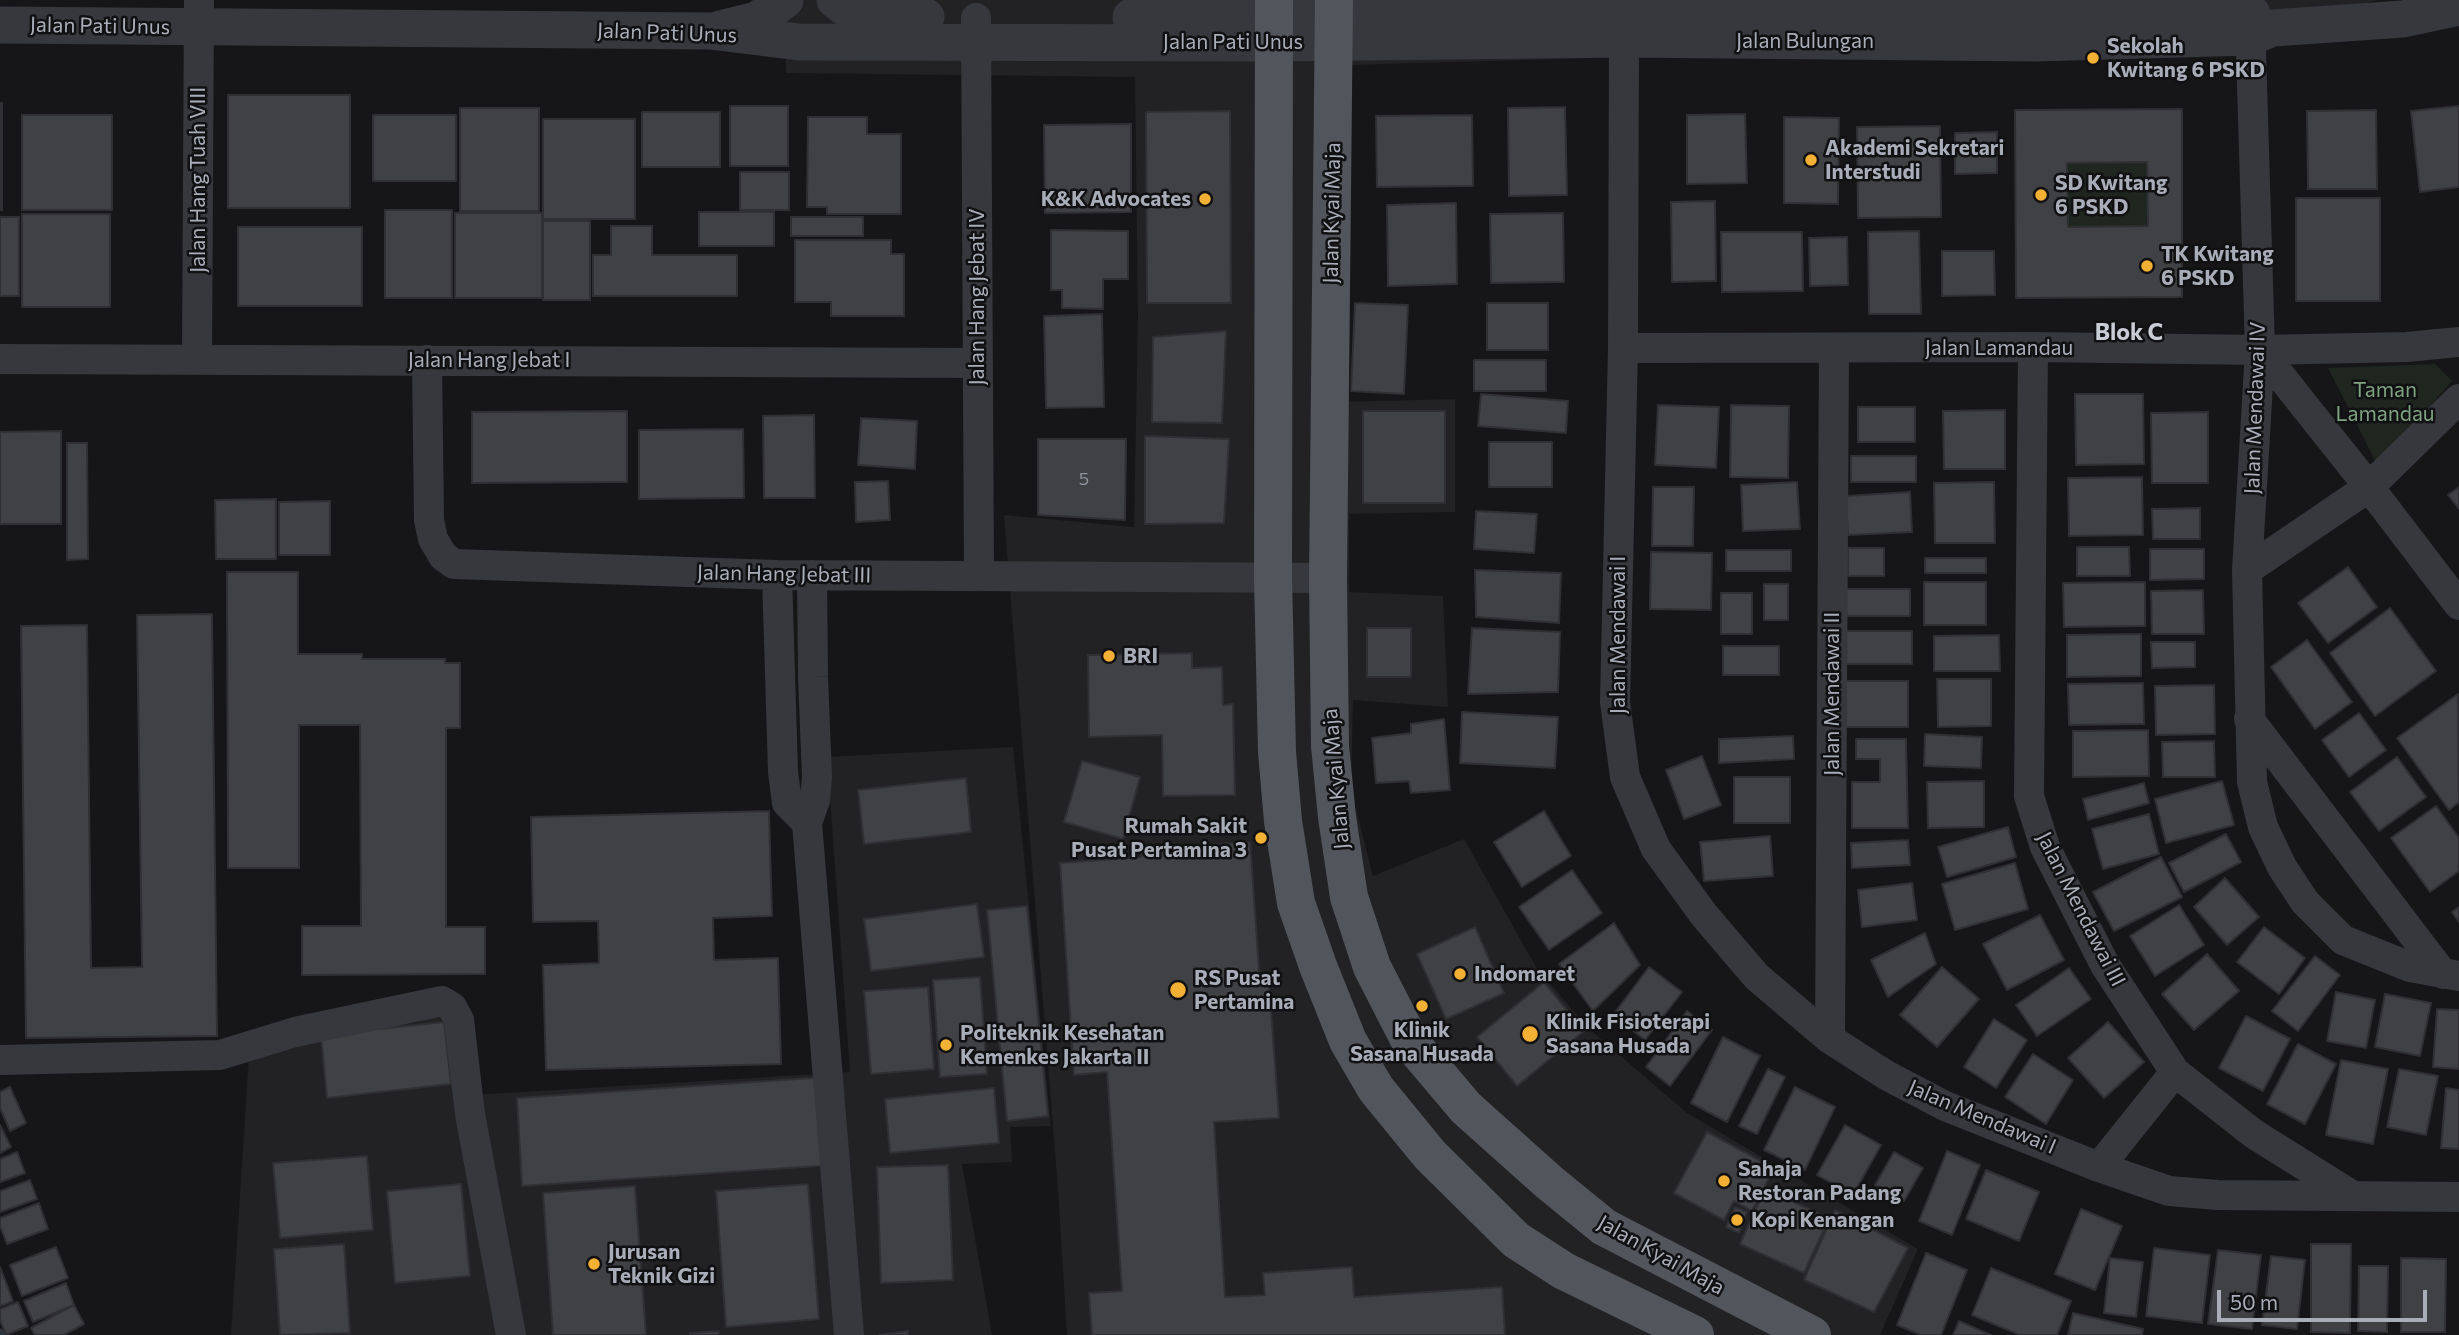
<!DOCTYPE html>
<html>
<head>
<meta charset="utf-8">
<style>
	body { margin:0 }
	#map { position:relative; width:2459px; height:1335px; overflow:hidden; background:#161618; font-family:Commissioner,sans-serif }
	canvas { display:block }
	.scale { position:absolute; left:2217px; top:1290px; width:210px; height:32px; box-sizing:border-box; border:4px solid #a8adb8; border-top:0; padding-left:9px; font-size:21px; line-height:24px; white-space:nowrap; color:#a8adb8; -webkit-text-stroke:5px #111113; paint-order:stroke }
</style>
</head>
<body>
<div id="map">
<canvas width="2459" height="1335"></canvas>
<div class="scale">50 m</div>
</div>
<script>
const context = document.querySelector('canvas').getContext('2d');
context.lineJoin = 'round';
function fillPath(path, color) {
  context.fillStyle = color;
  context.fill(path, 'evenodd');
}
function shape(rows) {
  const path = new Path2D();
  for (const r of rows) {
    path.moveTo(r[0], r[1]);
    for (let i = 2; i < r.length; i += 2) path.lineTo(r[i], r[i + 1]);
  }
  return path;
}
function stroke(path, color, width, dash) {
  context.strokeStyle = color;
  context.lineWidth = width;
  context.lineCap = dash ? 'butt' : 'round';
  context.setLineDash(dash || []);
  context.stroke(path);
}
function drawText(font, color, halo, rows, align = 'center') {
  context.font = font + ' Commissioner,sans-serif';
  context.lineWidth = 5;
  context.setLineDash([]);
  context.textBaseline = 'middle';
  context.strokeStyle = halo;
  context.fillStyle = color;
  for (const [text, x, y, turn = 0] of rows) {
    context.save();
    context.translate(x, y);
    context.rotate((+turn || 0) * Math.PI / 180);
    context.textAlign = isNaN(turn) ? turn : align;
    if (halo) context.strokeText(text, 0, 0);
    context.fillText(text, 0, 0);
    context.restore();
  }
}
fillPath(shape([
	[785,0,2378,0,2216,40,1350,65,1340,402,1455,399,1455,512,1349,514,1349,592,1443,596,1448,707,1353,700,1351,790,1373,876,1464,839,1536,967,1588,1028,1687,1113,1918,1249,1880,1335,1067,1335,1058,1189,1004,515,1134,527,1138,317,1135,77,786,73],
	[1013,747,1051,1126,1010,1127,1012,1162,962,1164,992,1335,231,1335,249,1056,448,1009,458,1096,850,1072,827,757]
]), '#222225');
fillPath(shape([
	[2147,162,2148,226,2068,227,2067,163],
	[2435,364,2452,381,2378,466,2328,368]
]), '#1e261f');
stroke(shape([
	[0,1333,1,1335]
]), '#2c353c', 9);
const building = shape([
	[228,95,350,95,350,208,228,208,228,95],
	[0,103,2,103,2,210,0,210,0,103],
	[730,106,788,106,788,166,730,166,730,106],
	[2459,106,2459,187,2420,192,2411,111,2459,106],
	[1565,107,1567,195,1509,196,1508,108,1565,107],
	[460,108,539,108,539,211,460,211,460,108],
	[2182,109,2182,297,2016,298,2015,110,2182,109],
	[2147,162,2148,226,2068,227,2067,163,2147,162],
	[2376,110,2377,189,2308,189,2307,111,2376,110],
	[1230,111,1231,303,1147,303,1146,112,1230,111],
	[642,112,720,112,720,167,642,167,642,112],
	[1745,114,1747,183,1687,184,1687,115,1745,114],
	[22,115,112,115,112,210,22,210,22,115],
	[373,115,456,115,456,181,373,181,373,115],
	[1472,115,1473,186,1377,187,1376,116,1472,115],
	[808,117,867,117,867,134,901,134,901,214,827,214,827,207,807,207,808,117],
	[1784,117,1839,118,1838,204,1784,203,1784,117],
	[543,119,635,119,635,219,543,219,543,119],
	[1131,124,1131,212,1045,213,1044,125,1131,124],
	[1940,126,1941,217,1858,218,1857,127,1940,126],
	[1997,132,1997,173,1955,174,1955,133,1997,132],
	[740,172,789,172,789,210,740,210,740,172],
	[2296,198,2380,198,2380,301,2296,301,2296,198],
	[1715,201,1716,281,1672,282,1671,202,1715,201],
	[1456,203,1457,284,1388,286,1387,205,1456,203],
	[385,210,452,210,452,298,385,298,385,210],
	[699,212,774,212,774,246,699,246,699,212],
	[455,213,542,213,542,298,455,298,455,213],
	[1563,213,1564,282,1491,283,1490,214,1563,213],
	[22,214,110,214,110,307,22,307,22,214],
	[0,217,19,217,19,296,0,296,0,217],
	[791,217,863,217,863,236,791,236,791,217],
	[543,221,590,221,590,300,543,300,543,221],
	[611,226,652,226,652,255,737,255,737,296,593,296,593,255,611,255,611,226],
	[238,227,362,227,362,306,238,306,238,227],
	[1051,230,1128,231,1128,279,1103,279,1103,309,1062,308,1062,290,1051,290,1051,230],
	[1919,231,1921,314,1869,314,1868,232,1919,231],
	[1721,232,1802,232,1803,291,1722,292,1721,232],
	[1847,237,1848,285,1810,286,1809,238,1847,237],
	[795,240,891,240,891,254,904,254,904,316,831,316,831,302,795,302,795,240],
	[1942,251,1994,251,1995,295,1942,296,1942,251],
	[1355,303,1408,305,1404,394,1351,391,1355,303],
	[1487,303,1548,303,1548,350,1487,350,1487,303],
	[1102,314,1104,407,1046,408,1044,316,1102,314],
	[1226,331,1222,423,1152,422,1153,337,1226,331],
	[1474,360,1546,360,1546,391,1474,391,1474,360],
	[1481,394,1568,401,1566,433,1478,426,1481,394],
	[2075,394,2143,394,2144,464,2076,465,2075,394],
	[1658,405,1719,407,1716,468,1655,465,1658,405],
	[1731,405,1789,406,1788,478,1730,477,1731,405],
	[1858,407,1915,407,1915,442,1858,442,1858,407],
	[2005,410,2005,469,1944,469,1943,411,2005,410],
	[627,411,627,482,472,483,472,412,627,411],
	[1363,411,1445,411,1445,503,1363,503,1363,411],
	[2208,412,2208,483,2152,483,2151,413,2208,412],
	[814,415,815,498,764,498,763,416,814,415],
	[861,418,917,421,915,469,858,465,861,418],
	[743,429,744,498,639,499,639,430,743,429],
	[61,431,61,524,0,524,0,432,61,431],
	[1145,436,1229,439,1224,523,1145,524,1145,436],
	[1038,439,1126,439,1125,520,1038,515,1038,439],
	[1489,442,1552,442,1552,487,1489,487,1489,442],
	[67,443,87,443,88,559,67,560,67,443],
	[1851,456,1916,456,1916,482,1851,482,1851,456],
	[2142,477,2143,535,2069,536,2068,478,2142,477],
	[888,481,890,520,856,522,855,482,888,481],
	[1797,482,1800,529,1743,531,1741,485,1797,482],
	[1994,482,1995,543,1935,543,1934,483,1994,482],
	[1653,487,1694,487,1693,546,1652,546,1653,487],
	[2459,487,2459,509,2448,495,2459,487],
	[1910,492,1912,532,1848,535,1846,496,1910,492],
	[276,499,276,559,216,559,215,500,276,499],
	[330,501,330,555,279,555,279,502,330,501],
	[2200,508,2200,539,2153,539,2152,509,2200,508],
	[1476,511,1537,514,1534,553,1474,549,1476,511],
	[2077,547,2129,547,2130,576,2077,576,2077,547],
	[1848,548,1884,548,1884,576,1848,576,1848,548],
	[2150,549,2204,549,2204,579,2150,580,2150,549],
	[1726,550,1791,550,1791,571,1726,571,1726,550],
	[1651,552,1712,553,1711,610,1650,609,1651,552],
	[1925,558,1986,558,1986,573,1925,573,1925,558],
	[2348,567,2377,607,2328,643,2298,603,2348,567],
	[1475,570,1561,573,1559,623,1476,617,1475,570],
	[227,572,298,572,298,654,362,654,362,659,445,659,445,663,460,663,460,728,446,728,446,927,485,927,485,974,302,975,302,926,361,926,360,725,299,725,299,868,228,868,227,572],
	[1924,582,1986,582,1986,625,1924,625,1924,582],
	[2145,582,2145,626,2064,627,2063,583,2145,582],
	[1764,584,1788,584,1788,620,1764,620,1764,584],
	[1845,589,1910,589,1910,616,1845,616,1845,589],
	[2203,590,2204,634,2152,634,2151,591,2203,590],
	[1721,593,1752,593,1752,634,1721,634,1721,593],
	[2390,608,2436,671,2375,716,2330,653,2390,608],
	[212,614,217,1036,26,1038,21,626,87,625,91,968,142,967,137,615,212,614],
	[1367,628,1411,628,1411,677,1367,677,1367,628],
	[1472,628,1560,632,1558,692,1468,694,1472,628],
	[1840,631,1912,631,1912,664,1840,664,1840,631],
	[2141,634,2141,676,2067,677,2067,635,2141,634],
	[1999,635,2000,671,1934,671,1934,636,1999,635],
	[2307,640,2352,702,2315,729,2271,667,2307,640],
	[2151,642,2195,642,2195,667,2152,668,2151,642],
	[1723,646,1779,646,1779,675,1723,675,1723,646],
	[1192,653,1192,668,1222,667,1223,705,1233,704,1235,795,1163,796,1162,735,1089,737,1088,655,1192,653],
	[1937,679,1991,679,1991,726,1938,727,1937,679],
	[1846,681,1908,681,1908,727,1846,727,1846,681],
	[2143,683,2144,724,2069,725,2068,684,2143,683],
	[2214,685,2215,734,2156,735,2155,686,2214,685],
	[2458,694,2459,802,2449,810,2397,738,2458,694],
	[1462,712,1558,717,1555,768,1460,763,1462,712],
	[2359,713,2386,750,2349,777,2322,740,2359,713],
	[1444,719,1450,790,1411,793,1409,781,1376,783,1372,738,1411,733,1411,724,1444,719],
	[2148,730,2149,776,2073,777,2073,731,2148,730],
	[1925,734,1982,737,1981,768,1924,766,1925,734],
	[1793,736,1794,759,1719,763,1719,739,1793,736],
	[1856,739,1906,739,1908,828,1852,828,1852,782,1880,782,1880,759,1856,759,1856,739],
	[2214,741,2215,777,2163,777,2162,742,2214,741],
	[1702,756,1721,805,1684,819,1666,770,1702,756],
	[2397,757,2426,797,2379,831,2350,792,2397,757],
	[1082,761,1140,777,1123,839,1064,822,1082,761],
	[1734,777,1790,777,1790,823,1734,823,1734,777],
	[966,778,971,832,864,844,858,790,966,778],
	[1984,781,1984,827,1928,828,1927,782,1984,781],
	[2222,781,2234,825,2166,843,2155,799,2222,781],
	[2144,783,2149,803,2088,820,2083,799,2144,783],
	[2436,806,2459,838,2459,871,2430,892,2391,838,2436,806],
	[769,811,772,916,713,918,714,960,778,958,781,1064,546,1070,543,965,599,963,598,921,533,922,531,817,769,811],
	[1544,811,1571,856,1522,887,1494,842,1544,811],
	[2149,814,2159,854,2103,869,2092,829,2149,814],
	[2008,827,2016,857,1947,877,1938,847,2008,827],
	[2226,834,2241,862,2184,892,2169,863,2226,834],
	[1770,836,1773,876,1704,881,1700,842,1770,836],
	[1908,840,1910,865,1852,868,1851,843,1908,840],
	[1250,842,1260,983,1269,983,1279,1118,1214,1122,1225,1297,1265,1295,1263,1273,1352,1267,1354,1297,1502,1287,1505,1335,1092,1335,1089,1293,1122,1291,1107,1072,1074,1075,1060,863,1141,857,1141,849,1250,842],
	[2161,857,2182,897,2114,931,2093,892,2161,857],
	[2015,863,2028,909,1955,930,1942,884,2015,863],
	[1572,870,1602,913,1549,950,1519,907,1572,870],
	[2225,878,2259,917,2227,945,2194,907,2225,878],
	[1912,883,1917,920,1862,927,1858,890,1912,883],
	[977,904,984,957,871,971,864,919,977,904],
	[2179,905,2204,945,2155,976,2130,936,2179,905],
	[1027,906,1048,1116,1007,1121,987,910,1027,906],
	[2459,907,2459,922,2452,912,2459,907],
	[2040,915,2064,960,2007,990,1983,944,2040,915],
	[1614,923,1640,965,1593,1011,1559,964,1614,923],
	[1475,927,1504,993,1446,1019,1417,954,1475,927],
	[2264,927,2305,958,2279,994,2237,962,2264,927],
	[1925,933,1936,964,1888,997,1871,960,1925,933],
	[2207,954,2239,991,2194,1030,2162,994,2207,954],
	[2315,956,2340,975,2298,1031,2272,1011,2315,956],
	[1649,967,1682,992,1645,1040,1613,1015,1649,967],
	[1942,967,1979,999,1937,1047,1900,1015,1942,967],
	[2069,968,2091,999,2037,1036,2016,1005,2069,968],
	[980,977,987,1074,940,1077,933,980,980,977],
	[1544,982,1584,1031,1517,1086,1477,1037,1544,982],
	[928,987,934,1069,871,1074,864,991,928,987],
	[2336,992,2375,1000,2366,1048,2327,1041,2336,992],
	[2385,994,2431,1003,2420,1056,2375,1047,2385,994],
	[2437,1009,2459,1010,2459,1069,2433,1067,2437,1009],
	[1687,1011,1712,1030,1670,1086,1646,1067,1687,1011],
	[2246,1016,2290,1039,2263,1091,2219,1068,2246,1016],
	[1994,1019,2027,1040,1996,1088,1964,1067,1994,1019],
	[444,1022,451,1084,327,1098,321,1035,444,1022],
	[2108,1022,2144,1062,2104,1098,2068,1058,2108,1022],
	[1723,1037,1760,1056,1727,1122,1691,1103,1723,1037],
	[2298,1044,2336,1064,2305,1124,2267,1104,2298,1044],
	[2033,1054,2073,1080,2046,1124,2005,1097,2033,1054],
	[2341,1060,2388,1069,2373,1144,2326,1135,2341,1060],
	[1768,1069,1785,1077,1757,1134,1739,1126,1768,1069],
	[2399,1069,2438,1076,2426,1135,2387,1127,2399,1069],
	[827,1077,833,1165,522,1186,517,1098,827,1077],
	[10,1087,26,1123,10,1131,0,1108,0,1092,10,1087],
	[1795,1087,1835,1107,1805,1170,1764,1150,1795,1087],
	[994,1088,999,1143,890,1153,885,1099,994,1088],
	[2446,1088,2459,1090,2459,1149,2441,1148,2446,1088],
	[0,1125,11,1147,0,1153,0,1125],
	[1845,1125,1881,1145,1853,1195,1817,1175,1845,1125],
	[1707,1132,1774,1168,1752,1211,1734,1201,1724,1220,1674,1193,1707,1132],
	[1947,1151,1980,1165,1952,1235,1919,1221,1947,1151],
	[17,1152,25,1173,0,1182,0,1159,17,1152],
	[1894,1152,1923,1168,1904,1201,1875,1185,1894,1152],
	[367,1156,373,1230,280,1238,273,1163,367,1156],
	[948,1165,953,1280,881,1283,877,1167,948,1165],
	[1986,1170,2039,1192,2019,1241,1966,1219,1986,1170],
	[30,1180,37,1199,0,1212,0,1191,30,1180],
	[461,1184,470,1276,395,1283,387,1191,461,1184],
	[808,1184,819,1319,726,1327,716,1191,808,1184],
	[635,1186,646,1335,553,1335,543,1193,635,1186],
	[1765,1189,1829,1218,1804,1273,1740,1244,1765,1189],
	[39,1203,48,1229,7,1244,0,1226,0,1218,39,1203],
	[1735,1207,1747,1212,1739,1233,1726,1227,1735,1207],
	[2081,1209,2122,1226,2095,1290,2055,1274,2081,1209],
	[1835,1210,1908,1248,1874,1312,1804,1280,1835,1210],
	[344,1244,350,1333,280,1335,274,1249,344,1244],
	[2311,1244,2351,1244,2350,1333,2311,1332,2311,1244],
	[56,1247,68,1278,22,1296,10,1265,56,1247],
	[2154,1248,2210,1255,2202,1323,2146,1316,2154,1248],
	[2218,1250,2261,1255,2252,1329,2208,1324,2218,1250],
	[1926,1253,1967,1270,1941,1335,1921,1335,1897,1325,1926,1253],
	[2271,1256,2305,1260,2297,1329,2262,1325,2271,1256],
	[2110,1258,2143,1262,2136,1317,2104,1313,2110,1258],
	[2401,1258,2446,1259,2445,1332,2401,1332,2401,1258],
	[2359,1266,2388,1266,2387,1332,2358,1331,2359,1266],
	[0,1267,13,1301,0,1306,0,1267],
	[1991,1268,2071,1301,2057,1335,2020,1335,1972,1315,1991,1268],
	[66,1283,74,1305,33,1322,24,1301,66,1283],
	[18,1302,28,1326,6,1335,0,1320,0,1309,18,1302],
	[74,1305,84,1324,64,1335,35,1335,31,1328,74,1305],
	[2073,1313,2143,1329,2142,1335,2068,1335,2073,1313],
	[1959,1321,1991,1335,1953,1335,1959,1321],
	[719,1331,719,1335,690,1335,690,1333,719,1331],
	[908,1331,908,1335,879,1335,908,1331]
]);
fillPath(building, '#404145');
stroke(building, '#303034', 2);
stroke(shape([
	[2250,17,2260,350,2247,570,2252,782,2263,827,2282,867,2305,902,2343,940,2410,967,2459,976],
	[976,18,979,576],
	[1624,39,1623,348,1615,702,1625,777,1656,849,1704,915,1757,977,1830,1039,1886,1075,1945,1106,2099,1167,2169,1191,2218,1195,2459,1197],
	[2033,347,2029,796,2045,847,2105,965,2175,1072,2254,1134,2353,1196],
	[1623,348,2033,347,2260,350,2407,347,2459,342],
	[2260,350,2369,487,2459,605],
	[0,359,977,363],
	[197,360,199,0],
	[427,360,429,520,433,539,443,556,454,564,777,575,1328,578],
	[2247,570,2369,487,2459,399],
	[777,575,783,772,787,803,807,823],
	[812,575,813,677,817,777,815,800,807,823,849,1335],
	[2249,719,2443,974],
	[1830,1039,1834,348],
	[0,1060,220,1055,295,1032,442,1001,452,1007,459,1020,470,1114,511,1335],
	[2099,1167,2175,1072]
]), '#37383d', 30);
stroke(shape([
	[835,0,855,15,926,17],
	[1131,17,1274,17,1334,13,1970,12,2252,14],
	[0,25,710,31,799,42,1275,43,1624,39,2035,43,2251,37,2273,28,2403,19,2459,7],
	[720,29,757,20,785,0]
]), '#37383d', 37);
stroke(shape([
	[1274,0,1273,578,1277,752,1283,821,1296,903,1318,966,1348,1041,1376,1089,1430,1155,1516,1240,1564,1271,1695,1335],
	[1334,0,1328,578,1330,746,1337,817,1349,897,1372,967,1411,1043,1466,1108,1550,1183,1604,1227,1812,1335]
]), '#53555c', 38);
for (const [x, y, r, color] of [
	[2093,58,7,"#f2b134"],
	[1811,160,7,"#f2b134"],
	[2041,195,7,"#f2b134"],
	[1205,199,7,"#f2b134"],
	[2147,266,7,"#f2b134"],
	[1109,656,7,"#f2b134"],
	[1261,838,7,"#f2b134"],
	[1460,974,7,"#f2b134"],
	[1178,990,9,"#f2b134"],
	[1422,1006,7,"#f2b134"],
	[1530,1034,9,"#f2b134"],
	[946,1045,7,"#f2b134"],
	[1724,1181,7,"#f2b134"],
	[1737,1220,7,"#f2b134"],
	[594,1264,7,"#f2b134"]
]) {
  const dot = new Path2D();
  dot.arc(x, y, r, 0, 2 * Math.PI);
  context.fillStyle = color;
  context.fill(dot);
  stroke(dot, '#111113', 2.5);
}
drawText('18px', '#8e929b', null, [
	["5",1084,479]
]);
drawText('21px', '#a8adb8', '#111113', [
	["Jalan Pati Unus",100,26,1],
	["Jalan Pati Unus",667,33,2],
	["Jalan Bulungan",1805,41],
	["Jalan Pati Unus",1233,42],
	["Jalan Hang Tuah VIII",198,180,-90],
	["Jalan Kyai Maja",1332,213,-89],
	["Jalan Hang Jebat IV",977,297,-90],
	["Jalan Lamandau",1999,348],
	["Jalan Hang Jebat I",489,360],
	["Jalan Mendawai IV",2255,408,-88],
	["Jalan Hang Jebat III",784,574,1],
	["Jalan Mendawai I",1618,635,-90],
	["Jalan Mendawai II",1832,694,-90],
	["Jalan Kyai Maja",1336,779,-95],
	["Jalan Mendawai III",2081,909,63],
	["Jalan Mendawai I",1982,1117,23],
	["Jalan Kyai Maja",1661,1255,29]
]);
drawText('bold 21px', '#a8adb8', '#111113', [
	["Sekolah",2107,46],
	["Kwitang 6 PSKD",2107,70],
	["Akademi Sekretari",1825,148],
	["Interstudi",1825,172],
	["SD Kwitang",2055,183],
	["6 PSKD",2055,207],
	["K&K Advocates",1191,199,"right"],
	["TK Kwitang",2161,254],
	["6 PSKD",2161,278],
	["BRI",1123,656],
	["Rumah Sakit",1247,826,"right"],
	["Pusat Pertamina 3",1247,850,"right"],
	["Indomaret",1474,974],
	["RS Pusat",1194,978],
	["Pertamina",1194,1002],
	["Klinik Fisioterapi",1546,1022],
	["Sasana Husada",1546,1046],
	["Klinik",1422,1030,"center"],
	["Sasana Husada",1422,1054,"center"],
	["Politeknik Kesehatan",960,1033],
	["Kemenkes Jakarta II",960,1057],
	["Sahaja",1738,1169],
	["Restoran Padang",1738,1193],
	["Kopi Kenangan",1751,1220],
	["Jurusan",608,1252],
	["Teknik Gizi",608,1276]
], 'left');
drawText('21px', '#7fa381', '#111113', [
	["Taman",2385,390],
	["Lamandau",2385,414]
]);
drawText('bold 23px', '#c9ccd4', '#111113', [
	["Blok C",2129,332]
]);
</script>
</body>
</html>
